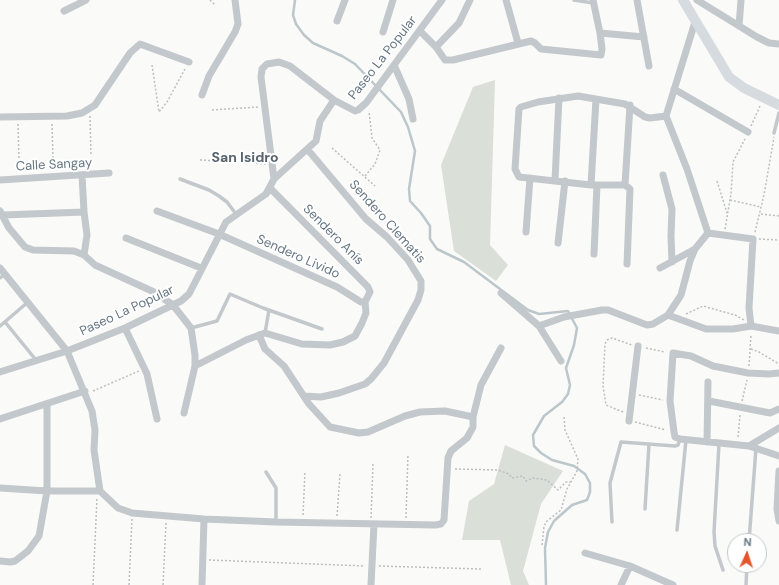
<!DOCTYPE html>
<html>
<head>
<meta charset="utf-8">
<style>
	body { margin:0 }
	#map { position:relative; width:779px; height:585px; overflow:hidden; background:#fafaf8; font-family:"DM Sans",sans-serif }
	canvas { display:block }
	.north { position:absolute; left:727px; top:533px; width:40px; height:40px; box-sizing:border-box; background:#fff; border:1px solid #c1c8cd; border-radius:50%; rotate:3deg; font-size:11px; font-weight:700; line-height:16px; text-align:center; color:#657683 }
	.north::after { content:''; display:block; margin:auto; width:14px; height:18px; background:#e4572e; clip-path:polygon(50% 0,100% 100%,50% 72%,0 100%) }
</style>
</head>
<body>
<div id="map">
<canvas width="779" height="585"></canvas>
<div class="north">N</div>
</div>
<script>
const context = document.querySelector('canvas').getContext('2d');
context.lineJoin = 'round';
function fillPath(path, color) {
  context.fillStyle = color;
  context.fill(path, 'evenodd');
}
function shape(rows) {
  const path = new Path2D();
  for (const r of rows) {
    path.moveTo(r[0], r[1]);
    for (let i = 2; i < r.length; i += 2) path.lineTo(r[i], r[i + 1]);
  }
  return path;
}
function stroke(path, color, width, dash) {
  context.strokeStyle = color;
  context.lineWidth = width;
  context.lineCap = dash ? 'butt' : 'round';
  context.setLineDash(dash || []);
  context.stroke(path);
}
function drawText(font, color, halo, rows, align = 'center') {
  context.font = font + ' "DM Sans",sans-serif';
  context.lineWidth = 4;
  context.setLineDash([]);
  context.textBaseline = 'middle';
  context.strokeStyle = halo;
  context.fillStyle = color;
  for (const [text, x, y, turn = 0] of rows) {
    context.save();
    context.translate(x, y);
    context.rotate((+turn || 0) * Math.PI / 180);
    context.textAlign = isNaN(turn) ? turn : align;
    if (halo) context.strokeText(text, 0, 0);
    context.fillText(text, 0, 0);
    context.restore();
  }
}
fillPath(shape([
	[495,80,490,245,508,265,496,281,454,251,441,165,473,87],
	[505,445,563,471,541,504,523,571,529,585,511,585,500,540,462,540,469,501,494,484]
]), '#dadfd7');
stroke(shape([
	[295,0,293,15,296,24,304,35,313,43,342,56,355,64,401,112,408,127,415,151,409,189,410,201,421,213,430,226,430,239,437,249,464,262,528,310,539,314,568,311,577,328,574,345,566,368,570,385,568,394,562,402,544,416,533,435,534,446,541,453,552,460,574,466,585,474,590,483,590,492,587,500,572,505,554,521,548,532,545,548,546,585]
]), '#bbc7cb', 2.5);
stroke(shape([
	[210,0,215,5],
	[152,65,159,112,167,102,185,69],
	[212,110,258,107],
	[90,116,91,156],
	[18,124,19,159],
	[52,124,53,159],
	[751,126,760,106],
	[332,148,375,186],
	[200,160,266,164],
	[365,176,375,164,380,150,372,138,369,111],
	[717,181,727,213],
	[730,200,761,207],
	[761,214,779,216],
	[725,229,731,194,733,162,745,139],
	[755,232,764,195,774,137],
	[759,239,779,240],
	[686,314,703,306,735,315,744,320],
	[646,348,665,352],
	[751,349,759,352,779,364],
	[749,366,751,334],
	[93,391,139,371],
	[639,395,663,400],
	[742,401,747,380],
	[623,412,606,405,603,386,605,344,607,340,612,338,632,345],
	[635,422,666,430],
	[738,437,740,415],
	[455,469,498,470,509,474,512,478,523,476,526,481,533,478,547,480,558,490,566,482,571,482],
	[303,515,305,471],
	[337,516,340,474],
	[371,518,373,464],
	[406,518,408,454],
	[542,545,544,526,547,521,561,510,567,489,577,471,578,459,565,430,564,417],
	[209,560,365,566],
	[379,566,481,569],
	[93,585,97,498],
	[129,585,132,519],
	[163,585,166,523]
]), '#bbbfc2', 1.5, [2, 2]);
stroke(shape([
	[574,0,593,3],
	[774,133,779,113],
	[180,179,209,190,219,196,227,202,236,214],
	[0,278,5,274],
	[5,322,36,360],
	[0,326,28,302],
	[191,328,217,321,230,294,263,308,322,329],
	[265,333,269,310],
	[719,444,714,532,715,546,723,570],
	[266,472,276,488,276,522],
	[645,509,649,444],
	[612,522,610,483,621,442,675,446,678,445,680,439],
	[677,530,686,440],
	[749,541,756,448],
	[746,585,747,565]
]), '#c3c8cc', 3.5);
stroke(shape([
	[506,0,518,43],
	[637,0,649,66],
	[697,0,757,37,769,43,779,44],
	[64,11,86,0],
	[337,21,345,0],
	[739,26,741,0],
	[420,31,436,47,445,60,453,60,531,41,535,43,541,49,601,55,602,49,600,33,593,0],
	[383,32,393,0],
	[600,33,644,37],
	[436,47,459,23,470,0],
	[394,65,409,99,413,119],
	[674,89,748,132],
	[202,95,209,76,235,32,238,24,235,0],
	[666,116,687,169,708,233],
	[0,117,67,116,82,113,95,105,130,53,140,44,189,62],
	[663,175,672,209,671,236,672,262],
	[274,179,316,141,320,121,334,100],
	[0,180,109,173],
	[555,180,559,98],
	[591,185,596,99],
	[625,185,630,105],
	[270,188,368,287,370,292,365,302],
	[0,211,9,228,25,247,33,250,74,251,84,255,95,265,154,292,173,305,191,328,195,355,195,366,184,413],
	[157,211,219,234,337,287,361,302,365,302],
	[3,215,84,212,82,175],
	[526,232,530,178],
	[708,233,753,239,749,308,751,326,779,331],
	[126,238,201,268],
	[558,243,565,181],
	[594,254,597,185],
	[84,255,87,235,84,212],
	[627,264,630,189,625,185,591,185,519,177,515,169,519,109,521,107,538,102,578,96,625,104,645,117,650,118,666,116,695,22],
	[0,268,67,351,92,411,95,430,94,450,100,491,118,508,132,513,204,519,276,522,435,525,441,524,444,520,448,458,451,451,467,438,473,427,473,417,481,385,501,348],
	[660,268,695,249],
	[501,293,539,326,564,317,602,310,608,310,647,325,653,324,668,315,681,295,690,261,695,249,708,233],
	[668,315,706,329,733,329,751,326],
	[539,326,561,361],
	[125,328,147,374,157,419],
	[259,335,265,349,284,366,309,404,330,427,359,433,368,432,405,416,420,412,445,411,473,417],
	[195,366,246,340,265,333,302,344,330,345,343,342,355,336,362,323,366,313,365,302],
	[0,372,67,351,125,328,181,301,189,294,226,222,266,194,274,179,261,77,262,69,267,64,279,62,290,66,334,100,355,111,358,110,366,103,442,0],
	[779,373,769,374,748,373,713,366,691,356,673,353,670,401,674,432,675,437,680,439,749,446,779,456],
	[304,396,321,397,339,393,365,384,371,379,384,363,418,300,421,290,421,281,408,260,387,237,366,219,308,150],
	[709,401,770,413,779,409],
	[0,419,85,391],
	[629,421,638,346],
	[707,442,708,382],
	[749,446,779,428],
	[779,471,777,509,779,521],
	[0,488,47,491,100,491],
	[585,553,630,566,673,585],
	[0,561,10,562,15,561,28,551,39,536,47,491,47,404],
	[202,585,204,519],
	[371,585,374,524],
	[621,585,630,566]
]), '#c3c8cc', 7);
stroke(shape([
	[683,0,729,77,744,88,779,105]
]), '#d6dbdf', 10);
drawText('13px', '#657683', '#fff', [
	["Paseo La Popular",383,58,-52],
	["Calle Sangay",54,165,-3],
	["Sendero Clematis",387,222,48],
	["Sendero Anís",333,235,45],
	["Sendero Livido",298,257,24],
	["Paseo La Popular",127,311,-25]
]);
drawText('bold 14px', '#57646e', '#fff', [
	["San Isidro",245,158]
]);
</script>
</body>
</html>
